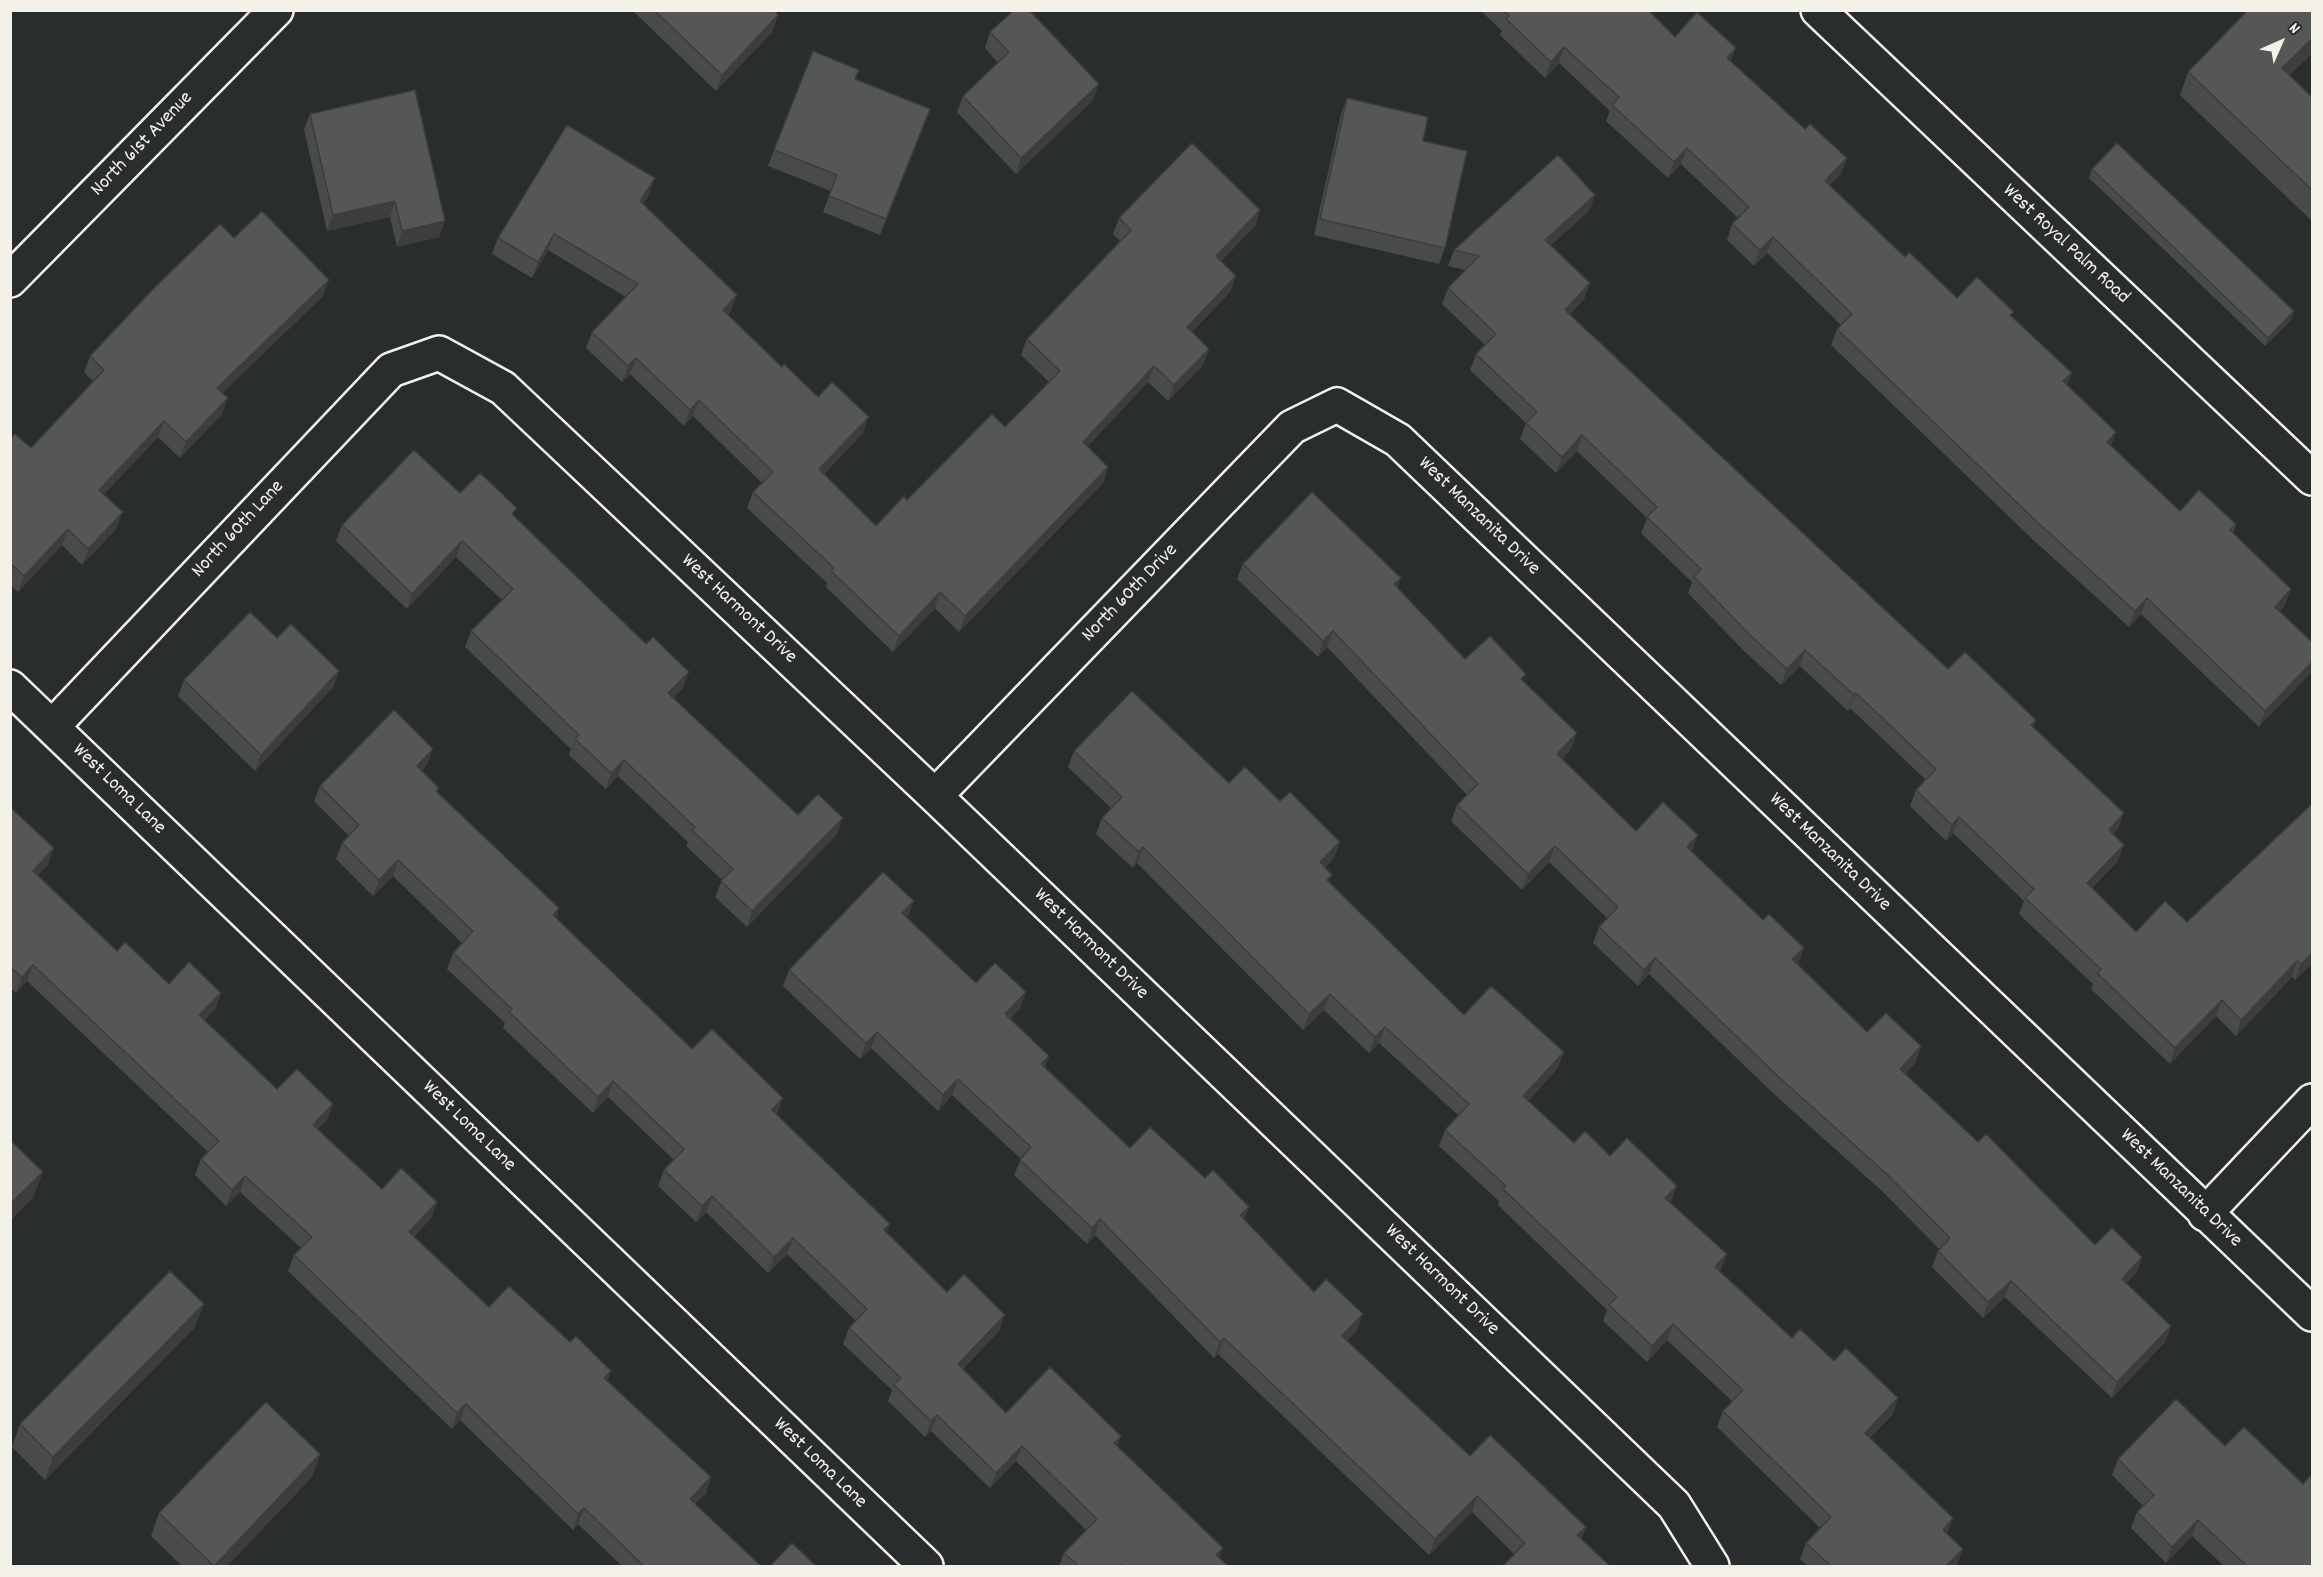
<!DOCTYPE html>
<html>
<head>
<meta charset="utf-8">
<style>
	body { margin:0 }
	#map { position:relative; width:2323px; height:1577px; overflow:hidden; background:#2a2d2e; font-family:Dekko,sans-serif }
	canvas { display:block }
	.frame { position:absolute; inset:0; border:12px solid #f4f1e8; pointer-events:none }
	.north { position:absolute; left:2251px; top:12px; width:60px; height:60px; -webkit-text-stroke:4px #2a2d2e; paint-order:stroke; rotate:45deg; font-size:16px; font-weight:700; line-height:24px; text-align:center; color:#f4f1e8 }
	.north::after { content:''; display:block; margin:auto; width:21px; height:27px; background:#f4f1e8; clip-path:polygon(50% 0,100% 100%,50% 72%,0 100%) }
</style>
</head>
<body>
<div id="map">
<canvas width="2323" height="1577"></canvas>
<div class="frame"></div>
<div class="north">N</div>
</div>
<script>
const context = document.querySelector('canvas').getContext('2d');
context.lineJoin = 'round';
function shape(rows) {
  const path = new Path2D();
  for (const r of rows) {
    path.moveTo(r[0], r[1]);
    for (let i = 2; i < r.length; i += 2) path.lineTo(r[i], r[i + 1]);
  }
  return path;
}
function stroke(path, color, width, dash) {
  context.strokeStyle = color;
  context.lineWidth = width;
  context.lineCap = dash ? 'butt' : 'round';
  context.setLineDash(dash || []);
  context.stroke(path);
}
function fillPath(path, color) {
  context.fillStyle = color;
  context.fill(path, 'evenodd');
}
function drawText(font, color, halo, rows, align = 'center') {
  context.font = font + ' Dekko,sans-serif';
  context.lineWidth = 4.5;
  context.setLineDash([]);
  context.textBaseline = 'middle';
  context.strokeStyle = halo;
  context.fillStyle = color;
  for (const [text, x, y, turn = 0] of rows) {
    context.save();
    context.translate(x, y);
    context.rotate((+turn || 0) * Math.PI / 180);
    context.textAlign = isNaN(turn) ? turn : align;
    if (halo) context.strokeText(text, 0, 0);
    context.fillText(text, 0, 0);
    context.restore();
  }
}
const minor = shape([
	[1818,10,2312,478],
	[10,280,276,10],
	[10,687,926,1566],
	[52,727,391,370,439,353,503,388,935,796,1674,1505,1712,1566],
	[935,796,1292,427,1337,405,1398,440,2312,1314],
	[2205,1214,2312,1101]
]);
stroke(minor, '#f4f1e8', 38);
stroke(minor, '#2a2d2e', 33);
fillPath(shape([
	[632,10,774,10,773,31,716,91],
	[1480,10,1648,10,1675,37,1731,62,1805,129,1847,158,1841,174,1830,185,1905,257,1957,298,2012,317,2067,385,2111,446,2180,511,2236,524,2233,533,2285,605,2280,611,2313,643,2259,727,2141,614,2129,627,2028,535,1831,345,1837,329,1841,325,1767,253,1754,266,1727,240,1732,224,1738,218,1681,164,1668,178,1606,121,1610,111,1559,63,1545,78,1500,35,1502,31],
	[990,32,1093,100,1016,174,957,112,963,96,998,63,985,48],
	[2313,53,2289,75,2313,98,2313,222,2180,95,2188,72],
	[855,79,924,125,880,235,823,212,831,191,768,166,774,150],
	[1347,98,1423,141,1445,248,1439,264,1314,235,1341,114],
	[310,114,439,237,397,247,390,217,327,231,304,129],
	[2092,169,2294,311,2291,320,2265,346,2089,178],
	[655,178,649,194,643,204,731,310,728,315,782,367,863,433,824,474,876,526,907,500,1005,427,1049,382,1021,355,1027,339,1120,241,1113,234,1119,218,1260,210,1255,226,1221,261,1236,276,1230,292,1192,332,1209,349,1203,365,1168,401,1148,382,1087,446,1108,467,1103,483,959,632,935,608,893,652,826,587,827,583,747,508,753,492,762,483,693,416,684,426,630,374,622,382,586,348,592,332,626,297,548,250,532,278,492,254,498,238],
	[1595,195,1589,211,1551,245,1590,283,1584,299,1570,314,1948,669,2036,720,2033,727,2118,829,2113,834,2118,861,2092,888,2136,932,2187,922,2313,803,2313,963,2295,980,2292,977,2236,1036,2216,1016,2170,1064,2091,989,2093,984,2019,914,2024,901,1953,833,1946,841,1910,806,1916,790,1926,780,1850,708,1848,711,1800,666,1781,685,1744,651,1688,593,1692,582,1641,533,1647,518,1577,451,1556,473,1520,439,1526,423,1470,370,1476,354,1485,345,1442,304,1448,288,1466,270,1448,266,1454,250],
	[234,238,323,296,222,393,222,414,180,458,158,437,104,494,117,528,82,565,62,545,18,592,10,585,10,439,31,448,93,381,84,372,90,356],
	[460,493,514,517,683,688,673,698,798,815,843,818,837,834,747,927,715,897,722,880,686,846,688,842,618,776,606,789,569,755,571,749,465,647,471,631,502,600,456,557,407,609,336,541,342,525],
	[1243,564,1397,588,1465,659,1523,681,1571,749,1562,759,1636,831,1692,851,1798,964,1797,964,1867,1032,1916,1062,1905,1074,1978,1142,2095,1245,2142,1257,2136,1273,2126,1284,2171,1326,2165,1342,2112,1398,2005,1297,1983,1318,1932,1267,1938,1251,1939,1249,1883,1192,1775,1095,1649,974,1638,986,1593,943,1599,927,1607,918,1549,862,1522,890,1451,821,1457,805,1467,795,1327,647,1318,657,1237,579],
	[339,671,333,687,255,771,178,696,184,680],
	[1074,751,1229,783,1280,801,1340,842,1334,858,1325,867,1329,883,1464,1015,1558,1068,1528,1101,1574,1143,1610,1156,1670,1203,1721,1270,1720,1271,1792,1338,1834,1361,1893,1414,1870,1438,1947,1534,1957,1565,1956,1566,1808,1566,1800,1559,1806,1543,1820,1528,1717,1427,1723,1411,1732,1401,1667,1340,1647,1362,1603,1321,1607,1310,1498,1205,1499,1201,1439,1146,1445,1130,1458,1115,1379,1043,1369,1053,1324,1010,1303,1030,1137,863,1133,868,1096,834,1102,818,1111,808,1068,767],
	[427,765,421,770,439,788,437,793,559,908,556,918,692,1049,777,1114,886,1233,947,1292,999,1331,963,1369,1006,1413,1121,1436,1117,1446,1223,1548,1219,1558,1228,1566,1059,1566,1064,1553,1086,1530,1016,1461,990,1488,931,1431,925,1437,888,1401,892,1390,843,1344,849,1328,856,1321,787,1254,768,1273,706,1212,696,1222,658,1186,664,1170,674,1160,608,1097,593,1113,503,1028,505,1023,447,969,453,953,462,943,393,876,373,896,336,859,342,843,349,836,314,801,320,786],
	[10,807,54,848,48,864,38,875,117,951,169,984,221,993,215,1009,204,1020,277,1089,333,1104,327,1120,318,1129,382,1189,437,1202,431,1218,414,1237,489,1307,607,1381,711,1477,706,1493,695,1504,761,1566,622,1566,578,1524,573,1530,460,1420,452,1429,288,1271,294,1255,301,1248,240,1192,226,1206,195,1175,201,1159,208,1152,27,981,16,993,10,988],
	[908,917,907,918,976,983,1020,1008,1010,1019,1049,1056,1045,1067,1130,1148,1244,1219,1314,1292,1363,1314,1357,1330,1347,1341,1470,1456,1586,1527,1514,1554,1472,1512,1429,1555,1218,1354,1214,1358,1095,1235,1087,1244,1014,1175,1021,1159,952,1095,938,1111,871,1048,860,1059,783,986,789,970],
	[195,1327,45,1480,12,1447,20,1424],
	[2225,1446,2303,1484,2313,1566,2224,1566,2192,1536,2166,1563,2131,1528,2137,1512,2143,1506,2112,1475,2118,1459],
	[320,1454,312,1477,227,1566,182,1566,151,1536,159,1513]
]), '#494b4a');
fillPath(shape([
	[778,15,773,31,716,91,722,75],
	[2313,38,2313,53,2273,91,2282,68],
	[1564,47,1559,63,1545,78,1551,62],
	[1736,48,1730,64,1727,58],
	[1099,84,1093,100,1016,174,1021,158],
	[1687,148,1681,164,1668,178,1674,162],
	[1847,158,1841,174,1819,197,1825,181],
	[655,178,649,194,635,217,640,201],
	[1595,195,1589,211,1539,256,1545,240],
	[395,201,390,217,327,231,333,215],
	[1260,210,1255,226,1210,272,1216,256],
	[445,221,439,237,397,247,402,231],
	[554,234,548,250,532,278,538,262],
	[1773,237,1767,253,1754,266,1760,250],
	[1236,276,1230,292,1181,343,1187,327],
	[329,280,323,296,211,404,217,388],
	[1590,283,1584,299,1560,326,1565,310],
	[737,295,731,310,717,326,723,310],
	[2294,311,2291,320,2265,346,2268,338],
	[1209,349,1203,365,1168,401,1174,385],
	[636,358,630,374,622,382,628,366],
	[1154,366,1148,382,1077,458,1083,442],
	[2072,373,2066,389,2063,381],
	[228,398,222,414,180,458,186,442],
	[699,400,693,416,684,426,690,410],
	[869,417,863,433,813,485,819,469],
	[164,421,158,437,93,506,99,490],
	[2116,432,2110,448,2107,442],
	[1582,435,1577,451,1556,473,1562,457],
	[1108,467,1103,483,959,632,965,616],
	[123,512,117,528,82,565,88,549],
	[68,529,62,545,18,592,24,576],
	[462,541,456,557,407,609,412,594],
	[1401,578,1395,594,1394,584],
	[2291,589,2285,605,2269,623,2275,607],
	[940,592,935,608,893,652,899,636],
	[2147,598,2141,614,2129,627,2135,611],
	[1333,631,1327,647,1318,657,1323,641],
	[1805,650,1800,666,1781,685,1787,669],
	[2313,661,2313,671,2259,727,2265,711],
	[339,671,333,687,255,771,261,755],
	[689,672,683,688,663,709,668,693],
	[1856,693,1850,708,1848,711,1854,695],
	[1577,733,1571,749,1551,770,1557,754],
	[433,749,427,765,411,781,417,766],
	[624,760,618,776,606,789,611,773],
	[2124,813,2118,829,2103,846,2109,830],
	[1959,817,1953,833,1946,841,1952,825],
	[843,818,837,834,747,927,752,911],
	[1698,835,1692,851,1687,847],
	[1340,842,1334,858,1314,878,1320,862],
	[2124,845,2118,861,2081,899,2087,883],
	[1555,846,1549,862,1522,890,1528,874],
	[1143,847,1137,863,1133,868,1139,852],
	[54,848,48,864,27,887,33,871],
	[398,860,393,876,373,896,379,880],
	[914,901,908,917,896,929,902,913],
	[559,908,554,924,553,915],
	[1804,948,1798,964,1786,975,1792,959],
	[2313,953,2313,963,2295,980,2301,964],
	[1655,958,1649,974,1638,986,1644,970],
	[2297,961,2292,977,2236,1036,2241,1020],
	[33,965,27,981,16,993,22,977],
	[1026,992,1020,1008,999,1030,1005,1014],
	[221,993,215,1009,194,1031,199,1015],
	[1330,994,1324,1010,1303,1030,1309,1014],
	[2222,1000,2216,1016,2170,1064,2175,1048],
	[1385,1027,1379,1043,1369,1053,1375,1037],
	[877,1032,871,1048,860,1059,866,1043],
	[1921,1046,1916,1062,1894,1085,1900,1069],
	[1564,1052,1558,1068,1517,1112,1523,1096],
	[1049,1056,1043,1072,1041,1064],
	[958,1079,952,1095,938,1111,943,1095],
	[613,1081,608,1097,593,1113,598,1097],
	[783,1098,777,1114,766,1126,772,1110],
	[333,1104,327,1120,307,1141,313,1125],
	[43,1172,33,1198,10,1221,10,1204],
	[245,1176,240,1192,226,1206,232,1190],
	[1677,1186,1671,1202,1659,1214,1665,1198],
	[712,1196,706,1212,696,1222,702,1206],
	[437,1202,431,1218,403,1248,409,1232],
	[1249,1207,1243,1223,1240,1215],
	[1100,1219,1095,1235,1087,1244,1092,1228],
	[890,1224,884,1240,884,1230],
	[793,1238,787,1254,768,1273,774,1257],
	[1727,1254,1721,1270,1709,1282,1715,1267],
	[2142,1257,2136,1273,2116,1295,2122,1279],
	[2011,1281,2005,1297,1983,1318,1988,1302],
	[204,1304,195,1327,45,1480,53,1457],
	[1363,1314,1357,1330,1336,1352,1342,1336],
	[1005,1315,999,1331,952,1380,958,1364],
	[1673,1324,1667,1340,1647,1362,1652,1346],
	[2171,1326,2165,1342,2112,1398,2117,1382],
	[1224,1338,1218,1354,1214,1358,1220,1342],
	[611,1371,606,1386,604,1378],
	[1898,1398,1893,1414,1859,1449,1865,1433],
	[466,1404,460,1420,452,1429,457,1413],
	[937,1415,931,1431,925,1437,931,1421],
	[1121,1436,1115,1452,1114,1443],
	[1022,1446,1016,1461,990,1488,996,1473],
	[320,1454,312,1477,227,1566,214,1566],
	[711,1477,706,1493,684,1515,690,1499],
	[1477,1496,1472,1512,1429,1555,1435,1539],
	[584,1508,578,1524,573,1530,578,1514],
	[1953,1518,1947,1534,1943,1530],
	[2198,1520,2192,1536,2166,1563,2172,1547],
	[1586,1527,1580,1543,1577,1535],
	[1223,1548,1217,1564,1216,1555],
	[1963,1549,1957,1565,1956,1566,1946,1566]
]), '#3c3d3c');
const building = shape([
	[654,10,774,10,778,15,722,75,654,10],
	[1014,10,1029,10,1099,84,1021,158,963,96,1009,52,990,32,1014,10],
	[1503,10,1648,10,1675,37,1697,12,1736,48,1727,58,1805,129,1810,124,1847,158,1825,181,1905,257,1909,252,1957,298,1977,277,2014,312,2010,315,2072,373,2063,381,2116,432,2107,442,2180,511,2199,490,2236,524,2230,530,2291,589,2275,607,2313,643,2313,661,2265,711,2147,598,2135,611,2034,519,1837,329,1852,314,1773,237,1760,250,1732,224,1749,207,1687,148,1674,162,1612,105,1619,97,1564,47,1551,62,1506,19,1509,16,1503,10],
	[2248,10,2313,10,2313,38,2282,68,2313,98,2313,191,2188,72,2248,10],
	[813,51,859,70,855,79,930,109,886,219,829,196,837,175,774,150,813,51],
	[415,90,445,221,402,231,395,201,333,215,310,114,415,90],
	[1347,98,1428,117,1423,141,1467,151,1445,248,1320,219,1347,98],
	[567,125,655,178,640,201,737,295,723,310,782,367,784,364,818,397,832,382,869,417,819,469,876,526,904,496,907,500,992,414,1005,427,1060,371,1027,339,1131,230,1119,218,1192,143,1260,210,1216,256,1236,276,1187,327,1209,349,1174,385,1154,366,1083,442,1108,467,965,616,940,592,899,636,831,571,834,568,753,492,773,472,699,400,690,410,636,358,628,366,592,332,638,284,554,234,538,262,498,238,567,125],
	[2117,143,2294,311,2268,338,2092,169,2117,143],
	[1558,155,1595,195,1545,240,1590,283,1565,310,1948,669,1965,652,2036,720,2031,725,2124,813,2109,830,2124,845,2087,883,2136,932,2165,901,2187,922,2313,803,2313,953,2301,964,2297,961,2241,1020,2222,1000,2175,1048,2097,973,2101,969,2025,898,2034,889,1959,817,1952,825,1916,790,1936,769,1856,693,1854,695,1805,650,1787,669,1750,635,1694,577,1701,569,1647,517,1657,507,1582,435,1562,457,1526,423,1537,412,1476,354,1496,334,1448,288,1479,256,1454,250,1558,155],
	[262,211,329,280,217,388,228,398,186,442,164,421,99,490,123,512,88,549,68,529,24,576,10,563,10,439,15,434,31,448,104,370,90,356,155,287,220,224,234,238,262,211],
	[414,450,460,493,480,473,517,508,512,514,646,644,653,637,689,672,668,693,798,815,818,794,843,818,752,911,721,881,733,869,692,830,695,827,624,760,611,773,575,739,579,735,471,631,513,589,462,541,412,594,342,525,414,450],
	[1312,492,1401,578,1394,584,1465,659,1490,636,1526,674,1521,679,1577,733,1557,754,1636,831,1663,802,1698,835,1687,847,1763,920,1769,914,1804,948,1792,959,1867,1032,1886,1013,1921,1046,1900,1069,1978,1142,1986,1134,2095,1245,2112,1228,2142,1257,2122,1279,2171,1326,2117,1382,2011,1281,1988,1302,1938,1251,1950,1238,1889,1176,1781,1079,1655,958,1644,970,1599,927,1618,907,1555,846,1528,874,1457,805,1478,784,1333,631,1323,641,1243,564,1312,492],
	[250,612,277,638,291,624,339,671,261,755,184,680,250,612],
	[1132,691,1229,783,1245,767,1280,801,1290,792,1340,842,1320,862,1332,875,1327,880,1464,1015,1491,986,1564,1052,1523,1096,1574,1143,1585,1131,1610,1156,1627,1138,1677,1186,1665,1198,1727,1254,1715,1267,1792,1338,1800,1329,1834,1361,1846,1348,1898,1398,1865,1433,1953,1518,1943,1530,1963,1549,1946,1566,1831,1566,1806,1543,1831,1517,1723,1411,1743,1390,1673,1324,1652,1346,1609,1305,1617,1297,1503,1189,1506,1186,1445,1130,1469,1104,1385,1027,1375,1037,1330,994,1309,1014,1143,847,1139,852,1102,818,1122,797,1074,751,1132,691],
	[394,710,433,749,417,766,439,788,436,791,559,908,553,915,692,1049,712,1029,783,1098,772,1110,890,1224,884,1230,947,1292,964,1274,1005,1315,958,1364,1006,1413,1050,1367,1121,1436,1114,1443,1223,1548,1216,1555,1228,1566,1123,1566,1121,1565,1119,1566,1079,1566,1064,1553,1097,1519,1022,1446,996,1473,937,1415,931,1421,894,1385,901,1378,849,1328,867,1309,793,1238,774,1257,712,1196,702,1206,664,1170,684,1149,613,1081,598,1097,509,1012,512,1009,453,953,473,931,398,860,379,880,342,843,359,825,320,786,394,710],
	[10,807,54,848,33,871,117,951,125,942,169,984,189,962,221,993,199,1015,277,1089,297,1069,333,1104,313,1125,382,1189,401,1168,437,1202,409,1232,489,1307,509,1286,570,1342,576,1336,611,1371,604,1378,711,1477,690,1499,761,1566,644,1566,584,1508,578,1514,466,1404,457,1413,294,1255,312,1237,245,1176,232,1190,201,1159,219,1141,33,965,22,977,10,967,10,807],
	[883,872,914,901,902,913,976,983,995,963,1026,992,1005,1014,1049,1056,1041,1064,1130,1148,1150,1127,1205,1178,1213,1170,1249,1207,1240,1215,1314,1292,1326,1279,1363,1314,1342,1336,1470,1456,1490,1435,1586,1527,1577,1535,1610,1566,1503,1566,1525,1543,1477,1496,1435,1539,1224,1338,1220,1342,1100,1219,1092,1228,1020,1160,1031,1147,958,1079,943,1095,877,1032,866,1043,789,970,883,872],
	[10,1140,43,1172,10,1204,10,1140],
	[170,1271,204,1304,53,1457,20,1424,170,1271],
	[2176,1399,2225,1446,2244,1427,2303,1484,2310,1476,2313,1479,2313,1566,2247,1566,2198,1520,2172,1547,2137,1512,2154,1495,2118,1459,2176,1399],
	[266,1402,320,1454,214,1566,159,1513,266,1402],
	[792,1543,816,1566,770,1566,792,1543]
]);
fillPath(building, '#555756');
stroke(building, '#3c3d3c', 1.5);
drawText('20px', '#f4f1e8', '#2a2d2e', [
	["North 61st Avenue",143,145,-46],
	["West Royal Palm Road",2065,245,43],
	["West Manzanita Drive",1478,517,44],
	["North 60th Lane",239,530,-47],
	["North 60th Drive",1131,594,-46],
	["West Harmont Drive",738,610,43],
	["West Loma Lane",118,790,44],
	["West Manzanita Drive",1829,853,44],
	["West Harmont Drive",1090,945,44],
	["West Loma Lane",468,1127,44],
	["West Manzanita Drive",2180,1189,44],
	["West Harmont Drive",1441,1281,44],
	["West Loma Lane",819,1464,44]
]);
</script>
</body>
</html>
